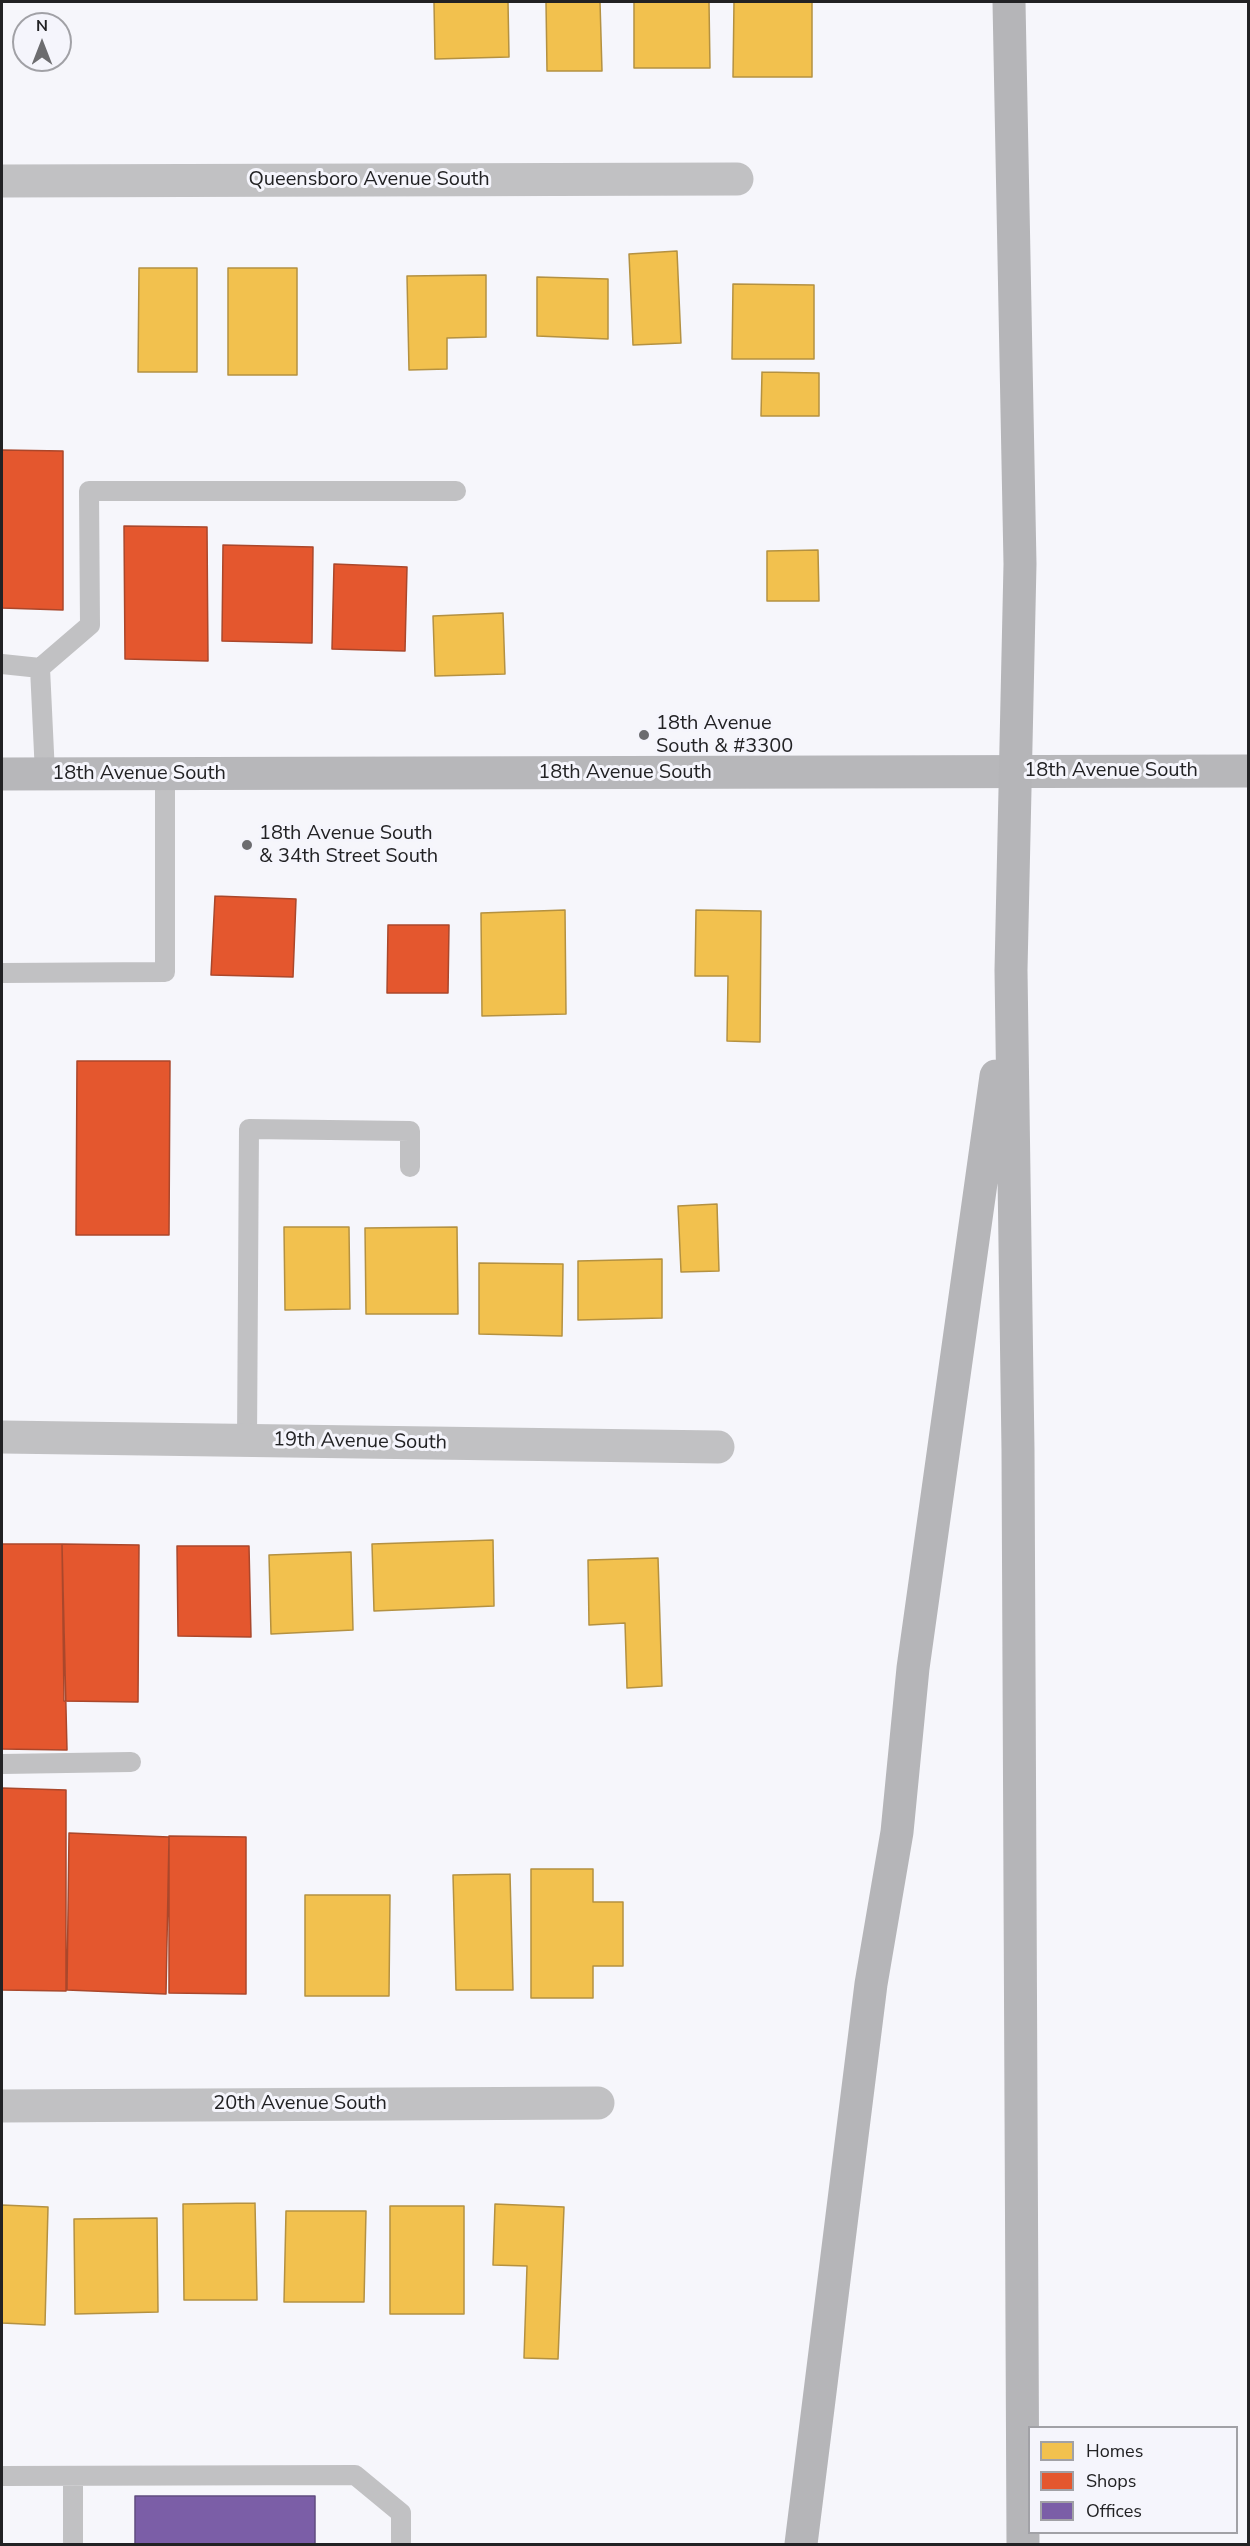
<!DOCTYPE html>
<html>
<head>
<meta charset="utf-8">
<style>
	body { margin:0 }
	#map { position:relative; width:1250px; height:2546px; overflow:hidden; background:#f6f6fb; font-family:"Nunito Sans",sans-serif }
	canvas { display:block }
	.frame { position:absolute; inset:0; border:3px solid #222224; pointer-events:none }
	.legend { position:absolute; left:1028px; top:2426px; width:210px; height:108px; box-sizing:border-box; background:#f5f5fc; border:2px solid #a1a1a6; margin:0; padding:8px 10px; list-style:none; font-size:18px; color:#222224 }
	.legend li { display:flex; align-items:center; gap:12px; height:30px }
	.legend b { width:30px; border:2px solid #a1a1a6 }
	.north { position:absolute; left:12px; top:12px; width:60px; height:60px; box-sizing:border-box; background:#f5f5fc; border:2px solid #a1a1a6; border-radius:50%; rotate:0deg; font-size:16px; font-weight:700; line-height:24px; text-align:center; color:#222224 }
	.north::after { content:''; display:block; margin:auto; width:21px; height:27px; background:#6c6c6f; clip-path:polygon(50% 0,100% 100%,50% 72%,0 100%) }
</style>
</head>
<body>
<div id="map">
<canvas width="1250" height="2546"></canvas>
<div class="frame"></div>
<ul class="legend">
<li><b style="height:16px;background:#f2c14e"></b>Homes</li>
<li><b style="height:16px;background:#e4572e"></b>Shops</li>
<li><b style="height:16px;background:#7b5ea7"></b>Offices</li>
</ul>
<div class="north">N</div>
</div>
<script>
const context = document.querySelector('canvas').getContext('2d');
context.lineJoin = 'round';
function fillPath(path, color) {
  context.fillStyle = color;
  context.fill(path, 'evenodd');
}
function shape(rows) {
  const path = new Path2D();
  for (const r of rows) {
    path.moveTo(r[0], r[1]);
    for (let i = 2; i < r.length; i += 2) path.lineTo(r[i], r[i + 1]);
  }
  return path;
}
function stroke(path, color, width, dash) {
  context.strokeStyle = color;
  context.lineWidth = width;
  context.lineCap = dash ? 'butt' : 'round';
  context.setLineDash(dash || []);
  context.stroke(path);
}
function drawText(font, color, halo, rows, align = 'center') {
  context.font = font + ' "Nunito Sans",sans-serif';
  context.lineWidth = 6;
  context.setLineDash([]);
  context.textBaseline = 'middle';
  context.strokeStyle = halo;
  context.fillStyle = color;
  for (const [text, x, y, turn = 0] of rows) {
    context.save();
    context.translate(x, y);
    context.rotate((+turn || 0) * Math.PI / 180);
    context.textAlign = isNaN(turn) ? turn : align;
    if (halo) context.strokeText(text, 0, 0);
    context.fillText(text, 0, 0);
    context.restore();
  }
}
const homes = shape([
	[434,2,508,2,509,57,435,59,434,2],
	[546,2,600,2,602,71,547,71,546,2],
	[634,2,709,2,710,68,634,68,634,2],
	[734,2,812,2,812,77,733,77,734,2],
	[677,251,681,343,633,345,629,254,677,251],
	[139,268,197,268,197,372,138,372,139,268],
	[228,268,297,268,297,375,228,375,228,268],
	[486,275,486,337,447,338,447,369,409,370,407,276,486,275],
	[537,277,608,279,608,339,537,336,537,277],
	[733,284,814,285,814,359,732,359,733,284],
	[762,372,819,373,819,416,761,416,762,372],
	[818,550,819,601,767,601,767,551,818,550],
	[503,613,505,674,435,676,433,616,503,613],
	[565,910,566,1014,482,1016,481,913,565,910],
	[696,910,761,911,760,1042,727,1041,728,976,695,976,696,910],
	[717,1204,719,1271,681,1272,678,1206,717,1204],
	[284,1227,349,1227,350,1309,285,1310,284,1227],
	[457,1227,458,1314,366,1314,365,1228,457,1227],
	[662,1259,662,1318,578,1320,578,1261,662,1259],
	[479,1263,563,1264,562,1336,479,1334,479,1263],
	[493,1540,494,1606,374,1611,372,1544,493,1540],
	[351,1552,353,1630,271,1634,269,1555,351,1552],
	[658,1558,662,1686,627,1688,625,1623,589,1625,588,1560,658,1558],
	[531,1869,593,1869,593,1902,623,1902,623,1966,593,1966,593,1998,531,1998,531,1869],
	[510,1874,513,1990,456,1990,453,1875,510,1874],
	[305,1895,390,1895,389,1996,305,1996,305,1895],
	[255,2203,257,2300,184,2300,183,2204,255,2203],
	[495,2204,564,2207,558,2359,524,2358,527,2266,493,2265,495,2204],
	[2,2205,48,2207,45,2325,2,2323,2,2205],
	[390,2206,464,2206,464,2314,390,2314,390,2206],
	[286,2211,366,2211,364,2302,284,2302,286,2211],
	[157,2218,158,2312,75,2314,74,2219,157,2218]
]);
fillPath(homes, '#f2c14e');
stroke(homes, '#b49141', 1.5);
const shops = shape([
	[2,450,63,451,63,610,2,608,2,450],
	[124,526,207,527,208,661,125,659,124,526],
	[223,545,313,547,312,643,222,641,223,545],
	[334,564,407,567,405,651,332,649,334,564],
	[215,896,296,899,293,977,211,975,215,896],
	[388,925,449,925,448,993,387,993,388,925],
	[77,1061,170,1061,169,1235,76,1235,77,1061],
	[2,1544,62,1544,67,1750,2,1749,2,1544],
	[62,1544,139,1545,138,1702,64,1701,62,1544],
	[177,1546,249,1546,251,1637,178,1636,177,1546],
	[2,1788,66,1790,66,1991,2,1990,2,1788],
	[69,1833,169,1837,166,1994,67,1990,69,1833],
	[169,1836,246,1837,246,1994,169,1993,169,1836]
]);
fillPath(shops, '#e4572e');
stroke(shops, '#aa472b', 1.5);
const offices = shape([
	[135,2496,315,2496,315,2544,135,2544,135,2496]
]);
fillPath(offices, '#7b5ea7');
stroke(offices, '#604c80', 1.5);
stroke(shape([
	[2,664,40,668,45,774],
	[40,668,90,625,89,491,456,491],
	[2,973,165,972,165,774],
	[247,1441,249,1129,410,1131,410,1167],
	[2,1764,131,1762],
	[2,2476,355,2475,401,2513,401,2544],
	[73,2544,73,2476]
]), '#c1c1c3', 20);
stroke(shape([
	[2,181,737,179],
	[2,1437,718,1447],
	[2,2106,598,2103]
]), '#c1c1c3', 33);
stroke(shape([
	[2,774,1248,771]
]), '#b7b7ba', 33);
stroke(shape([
	[1009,2,1020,564,1011,970,1018,1450,1023,2544],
	[801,2544,871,1984,897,1832,913,1668,996,1076]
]), '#b5b5b8', 33);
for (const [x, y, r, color] of [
	[644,735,6,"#6c6c6f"],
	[247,845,6,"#6c6c6f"]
]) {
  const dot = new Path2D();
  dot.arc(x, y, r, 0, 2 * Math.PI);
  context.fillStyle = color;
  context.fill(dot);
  stroke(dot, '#f5f5fc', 2);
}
drawText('20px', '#222224', '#f5f5fc', [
	["Queensboro Avenue South",369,180],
	["18th Avenue South",1111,771],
	["18th Avenue South",625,773],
	["18th Avenue South",139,774],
	["19th Avenue South",360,1442,1],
	["20th Avenue South",300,2104]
]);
drawText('20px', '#222224', '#f5f5fc', [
	["18th Avenue",656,724],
	["South & #3300",656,747],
	["18th Avenue South",259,834],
	["& 34th Street South",259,857]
], 'left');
</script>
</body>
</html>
